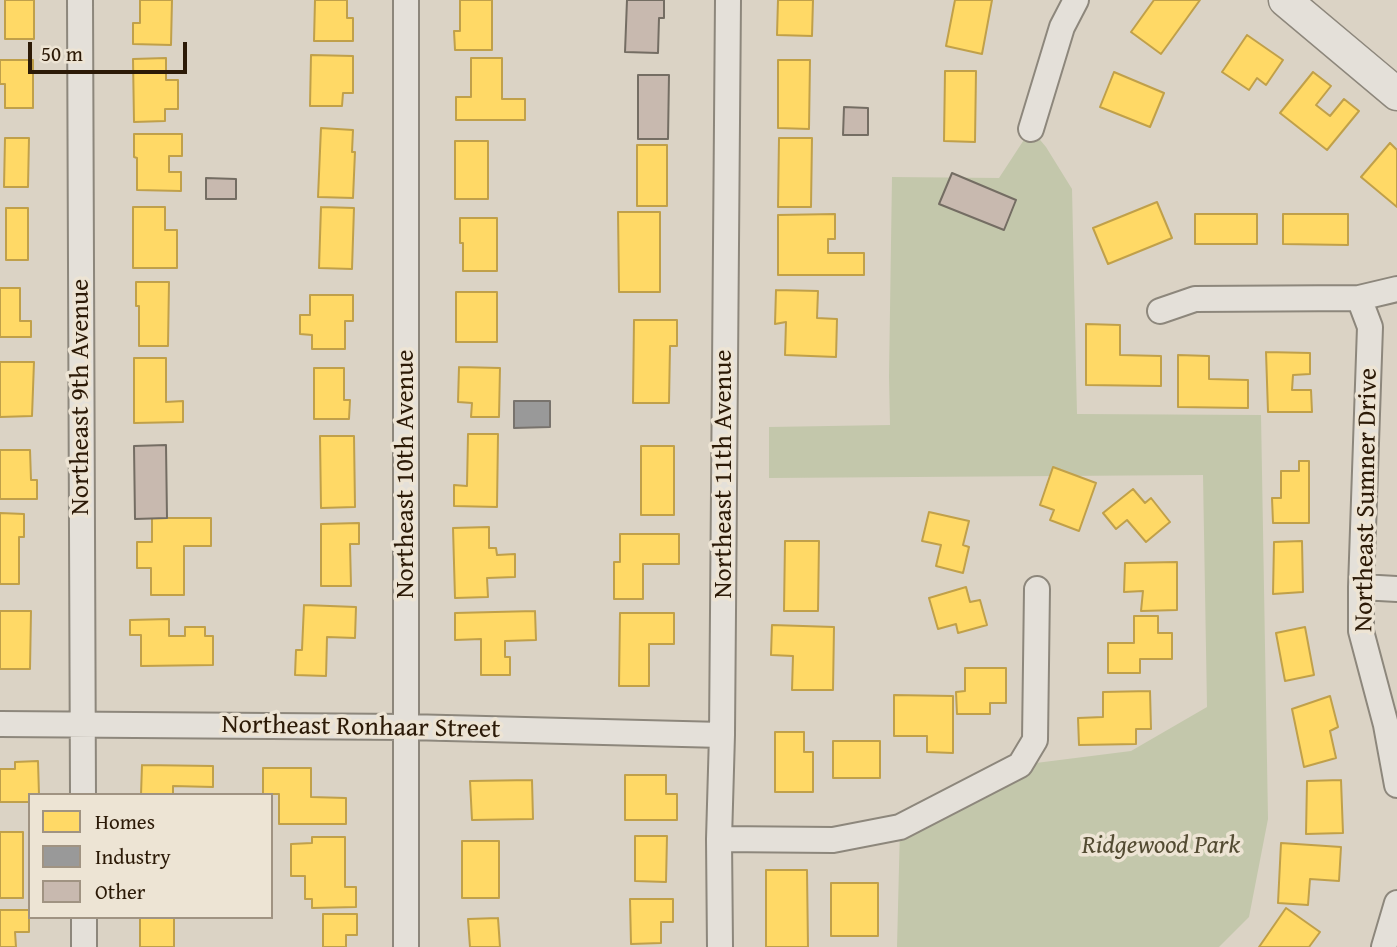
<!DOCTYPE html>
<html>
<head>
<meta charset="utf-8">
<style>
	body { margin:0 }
	#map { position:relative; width:1397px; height:947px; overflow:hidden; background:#dbd3c5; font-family:"Gentium Book Plus",serif }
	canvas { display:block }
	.legend { position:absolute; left:28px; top:793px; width:245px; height:126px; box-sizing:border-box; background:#ede4d4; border:2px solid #a09382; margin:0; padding:9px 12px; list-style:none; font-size:21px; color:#2c1a07 }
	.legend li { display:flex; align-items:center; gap:14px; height:35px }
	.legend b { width:35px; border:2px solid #a09382 }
	.scale { position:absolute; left:28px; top:42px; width:159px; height:32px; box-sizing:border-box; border:4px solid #2c1a07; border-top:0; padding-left:9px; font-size:21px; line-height:24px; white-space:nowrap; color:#2c1a07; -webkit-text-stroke:5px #ede4d4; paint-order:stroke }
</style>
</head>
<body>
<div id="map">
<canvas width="1397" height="947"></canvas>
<ul class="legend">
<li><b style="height:19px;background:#ffd966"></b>Homes</li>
<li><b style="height:19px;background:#999"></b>Industry</li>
<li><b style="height:19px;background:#c8b9af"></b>Other</li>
</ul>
<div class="scale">50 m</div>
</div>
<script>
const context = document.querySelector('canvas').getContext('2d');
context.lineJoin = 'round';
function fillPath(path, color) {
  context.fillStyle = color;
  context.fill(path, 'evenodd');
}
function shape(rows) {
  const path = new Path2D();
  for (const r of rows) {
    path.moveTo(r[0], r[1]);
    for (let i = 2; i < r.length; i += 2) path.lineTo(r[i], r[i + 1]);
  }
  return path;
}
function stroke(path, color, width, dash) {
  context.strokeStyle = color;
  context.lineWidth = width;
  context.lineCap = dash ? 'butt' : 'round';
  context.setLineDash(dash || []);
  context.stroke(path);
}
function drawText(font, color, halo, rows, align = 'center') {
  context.font = font + ' "Gentium Book Plus",serif';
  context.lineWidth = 7;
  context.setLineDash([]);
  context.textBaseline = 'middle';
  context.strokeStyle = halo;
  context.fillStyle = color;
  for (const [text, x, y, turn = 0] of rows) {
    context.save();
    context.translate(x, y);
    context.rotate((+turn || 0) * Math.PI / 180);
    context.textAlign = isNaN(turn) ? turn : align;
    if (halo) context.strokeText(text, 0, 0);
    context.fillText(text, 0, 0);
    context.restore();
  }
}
fillPath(shape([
	[1031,129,1046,147,1072,189,1077,414,1261,415,1268,819,1249,917,1219,947,897,947,900,827,1020,765,1131,751,1207,707,1203,475,769,478,769,427,890,425,889,376,892,177,999,178]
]), '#c3c7ab');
const homes = shape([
	[5,0,34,0,34,39,5,39,5,0],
	[140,0,172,0,171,45,133,44,133,23,140,23,140,0],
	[315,0,347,0,347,18,353,18,353,41,314,41,315,0],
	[460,0,492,0,492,50,455,50,454,31,460,31,460,0],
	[778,0,813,0,812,36,777,35,778,0],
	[955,0,992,0,982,54,946,46,955,0],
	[1154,0,1200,0,1161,54,1131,32,1154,0],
	[1247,35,1283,60,1266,85,1257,78,1249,90,1222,72,1247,35],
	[311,55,353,56,353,93,343,93,342,106,310,106,311,55],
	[166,58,166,80,178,80,178,109,165,109,165,121,134,122,133,59,166,58],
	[471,58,502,58,502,99,525,99,525,120,456,120,456,97,471,97,471,58],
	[0,60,33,60,33,108,5,108,5,84,0,84,0,60],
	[778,60,810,60,809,129,778,128,778,60],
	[945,71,976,71,975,142,944,141,945,71],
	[1114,72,1164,93,1150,127,1100,107,1114,72],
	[1313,72,1331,86,1316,105,1330,116,1344,99,1359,111,1327,150,1280,113,1313,72],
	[321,128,353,130,352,152,355,152,353,198,318,197,321,128],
	[134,134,182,134,182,156,169,156,169,172,181,172,181,191,137,190,137,158,134,157,134,134],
	[5,138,29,138,28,187,4,187,5,138],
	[779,138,812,138,811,207,778,207,779,138],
	[455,141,488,141,488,199,455,199,455,141],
	[1390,143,1397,150,1397,207,1361,177,1390,143],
	[637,145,667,145,667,206,637,206,637,145],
	[1157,202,1172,238,1108,264,1093,228,1157,202],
	[133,207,165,207,165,230,177,230,177,268,133,268,133,207],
	[321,207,354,208,352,269,319,268,321,207],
	[6,208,28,208,28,260,6,260,6,208],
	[618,212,660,212,660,292,619,292,618,212],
	[835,214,835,239,828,239,828,253,864,253,864,275,778,275,778,215,835,214],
	[1195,214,1257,214,1257,244,1195,244,1195,214],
	[1283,214,1348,214,1348,245,1283,244,1283,214],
	[460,218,497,218,497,271,463,271,463,243,460,243,460,218],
	[136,282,169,282,168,346,139,346,139,306,136,306,136,282],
	[0,288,20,288,20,321,31,321,31,337,0,337,0,288],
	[776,290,818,291,817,318,837,319,836,357,785,355,786,322,775,324,776,290],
	[456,292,497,292,497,342,456,342,456,292],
	[310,295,353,295,353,321,345,321,345,349,312,349,312,335,300,334,300,315,310,315,310,295],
	[634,320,677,320,677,346,670,346,669,403,633,403,634,320],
	[1086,324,1120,325,1120,355,1161,356,1161,386,1086,385,1086,324],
	[1266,352,1310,353,1310,374,1293,375,1292,390,1311,390,1312,412,1268,412,1266,352],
	[1178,355,1209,356,1209,379,1248,380,1248,408,1178,407,1178,355],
	[134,358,166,358,166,402,183,401,183,422,134,423,134,358],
	[0,362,34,362,32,416,0,417,0,362],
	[459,367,500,368,499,417,471,417,472,403,458,402,459,367],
	[314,368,344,368,344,400,350,400,349,419,314,419,314,368],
	[468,434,498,434,497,507,454,506,454,485,467,486,468,434],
	[320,436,354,436,355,507,321,508,320,436],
	[641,446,674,446,674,515,641,515,641,446],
	[0,450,30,450,31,480,37,480,37,499,0,499,0,450],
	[1299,461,1309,461,1309,523,1273,523,1272,498,1281,498,1281,471,1299,471,1299,461],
	[1053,467,1096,483,1079,531,1050,520,1054,510,1040,505,1053,467],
	[1133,489,1145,503,1151,498,1170,522,1146,542,1127,520,1116,529,1103,513,1133,489],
	[929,512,969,521,963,545,969,547,963,573,936,566,941,545,922,541,929,512],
	[0,513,24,514,24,537,19,537,19,584,0,584,0,513],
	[152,518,211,518,211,546,184,546,184,595,151,595,151,568,137,568,137,542,152,542,152,518],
	[359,523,359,544,350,544,351,586,321,586,321,524,359,523],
	[489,527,489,548,496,548,497,555,515,554,515,577,487,578,488,597,455,598,453,528,489,527],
	[620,534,679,534,679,564,643,564,643,599,614,599,614,562,620,562,620,534],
	[785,541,819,541,818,611,784,611,785,541],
	[1302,541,1303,592,1273,594,1274,542,1302,541],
	[1177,562,1177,610,1141,611,1143,591,1124,592,1125,563,1177,562],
	[966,587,970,602,980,600,987,625,958,633,956,624,938,629,929,598,966,587],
	[304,605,356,607,355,638,327,637,326,676,295,675,296,650,302,650,304,605],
	[0,611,31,611,30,669,0,669,0,611],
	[535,611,536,640,505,641,505,657,510,657,510,675,481,675,481,639,455,640,455,613,535,611],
	[620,613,674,613,674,644,649,644,649,686,619,686,620,613],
	[1134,616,1158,616,1158,633,1172,633,1172,659,1140,659,1140,673,1108,673,1108,643,1134,643,1134,616],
	[169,619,169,636,185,636,185,627,205,627,205,636,213,636,213,665,141,666,141,635,130,635,130,620,169,619],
	[772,625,834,627,833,690,792,690,793,656,771,655,772,625],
	[1305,627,1314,675,1285,681,1276,633,1305,627],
	[965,668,1006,668,1006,703,990,703,990,714,957,714,956,692,965,691,965,668],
	[1150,691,1151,729,1136,729,1136,744,1079,745,1078,718,1103,717,1103,692,1150,691],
	[894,695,953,696,953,753,927,752,927,736,894,736,894,695],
	[1330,696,1338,727,1330,731,1336,758,1304,767,1292,709,1330,696],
	[775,732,804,732,804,752,813,752,813,792,775,792,775,732],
	[833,741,880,741,880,778,833,778,833,741],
	[38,761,39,795,30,795,30,802,0,802,0,769,15,769,15,762,38,761],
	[142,765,213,766,213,787,173,786,173,795,141,795,142,765],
	[263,768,311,768,311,797,346,798,346,824,279,824,279,794,263,794,263,768],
	[625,775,666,775,666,794,677,794,677,820,625,820,625,775],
	[532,780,533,819,472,820,470,781,532,780],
	[1341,780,1343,833,1306,834,1307,781,1341,780],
	[0,832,23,832,23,898,0,898,0,832],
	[635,836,667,836,666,882,635,881,635,836],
	[312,837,345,837,345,887,356,887,356,907,312,908,312,899,305,899,305,876,291,876,291,844,312,843,312,837],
	[462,841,499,841,499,898,462,898,462,841],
	[1281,843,1341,847,1339,881,1310,879,1308,905,1278,903,1281,843],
	[766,870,807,870,808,947,766,947,766,870],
	[831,883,878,883,878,936,831,936,831,883],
	[630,899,673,899,673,922,661,922,661,943,631,944,630,899],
	[1286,908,1320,932,1309,947,1259,947,1286,908],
	[0,910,29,910,29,932,15,932,16,947,0,947,0,910],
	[323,914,357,914,357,935,346,935,346,947,323,947,323,914],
	[140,917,174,917,174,947,140,947,140,917],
	[498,918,500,947,470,947,468,919,498,918]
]);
fillPath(homes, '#ffd966');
stroke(homes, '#c0a04a', 2);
const industry = shape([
	[514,401,550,401,550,427,514,428,514,401]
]);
fillPath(industry, '#999');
stroke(industry, '#78736d', 2);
const building = shape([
	[627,0,664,0,664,18,659,18,658,53,625,52,627,0],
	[638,75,669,75,668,139,638,139,638,75],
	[844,107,868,108,868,135,843,135,844,107],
	[952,173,1016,200,1004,230,939,204,952,173],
	[206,178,236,179,236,199,206,199,206,178],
	[166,445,167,518,135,519,134,446,166,445]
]);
fillPath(building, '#c8b9af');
stroke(building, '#746d63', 2);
const minor = shape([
	[80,0,83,795],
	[406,0,406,947],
	[1031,129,1062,27,1076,0],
	[1359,298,1370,327,1361,587,1361,631,1386,725,1397,785],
	[1160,311,1195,299,1359,298,1397,289],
	[1361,587,1397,589],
	[0,724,407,727,722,735],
	[719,839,833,840,900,827,1020,765,1035,740,1037,589],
	[84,917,84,947],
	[720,947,719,839,722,735,728,0],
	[1384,947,1397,903]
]);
const tertiary = shape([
	[1285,0,1397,94]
]);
stroke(minor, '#8d877c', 28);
stroke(tertiary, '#8d877c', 35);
stroke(minor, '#e4e0d9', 24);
stroke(tertiary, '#e4e0d9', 32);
drawText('26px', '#2c1a07', '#ede4d4', [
	["Northeast 9th Avenue",81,397,-90],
	["Northeast 10th Avenue",406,474,-90],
	["Northeast 11th Avenue",724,474,-90],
	["Northeast Sumner Drive",1367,500,-89],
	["Northeast Ronhaar Street",361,728,1]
]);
drawText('italic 26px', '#534b32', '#ede4d4', [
	["Ridgewood Park",1161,846]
]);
</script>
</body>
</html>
